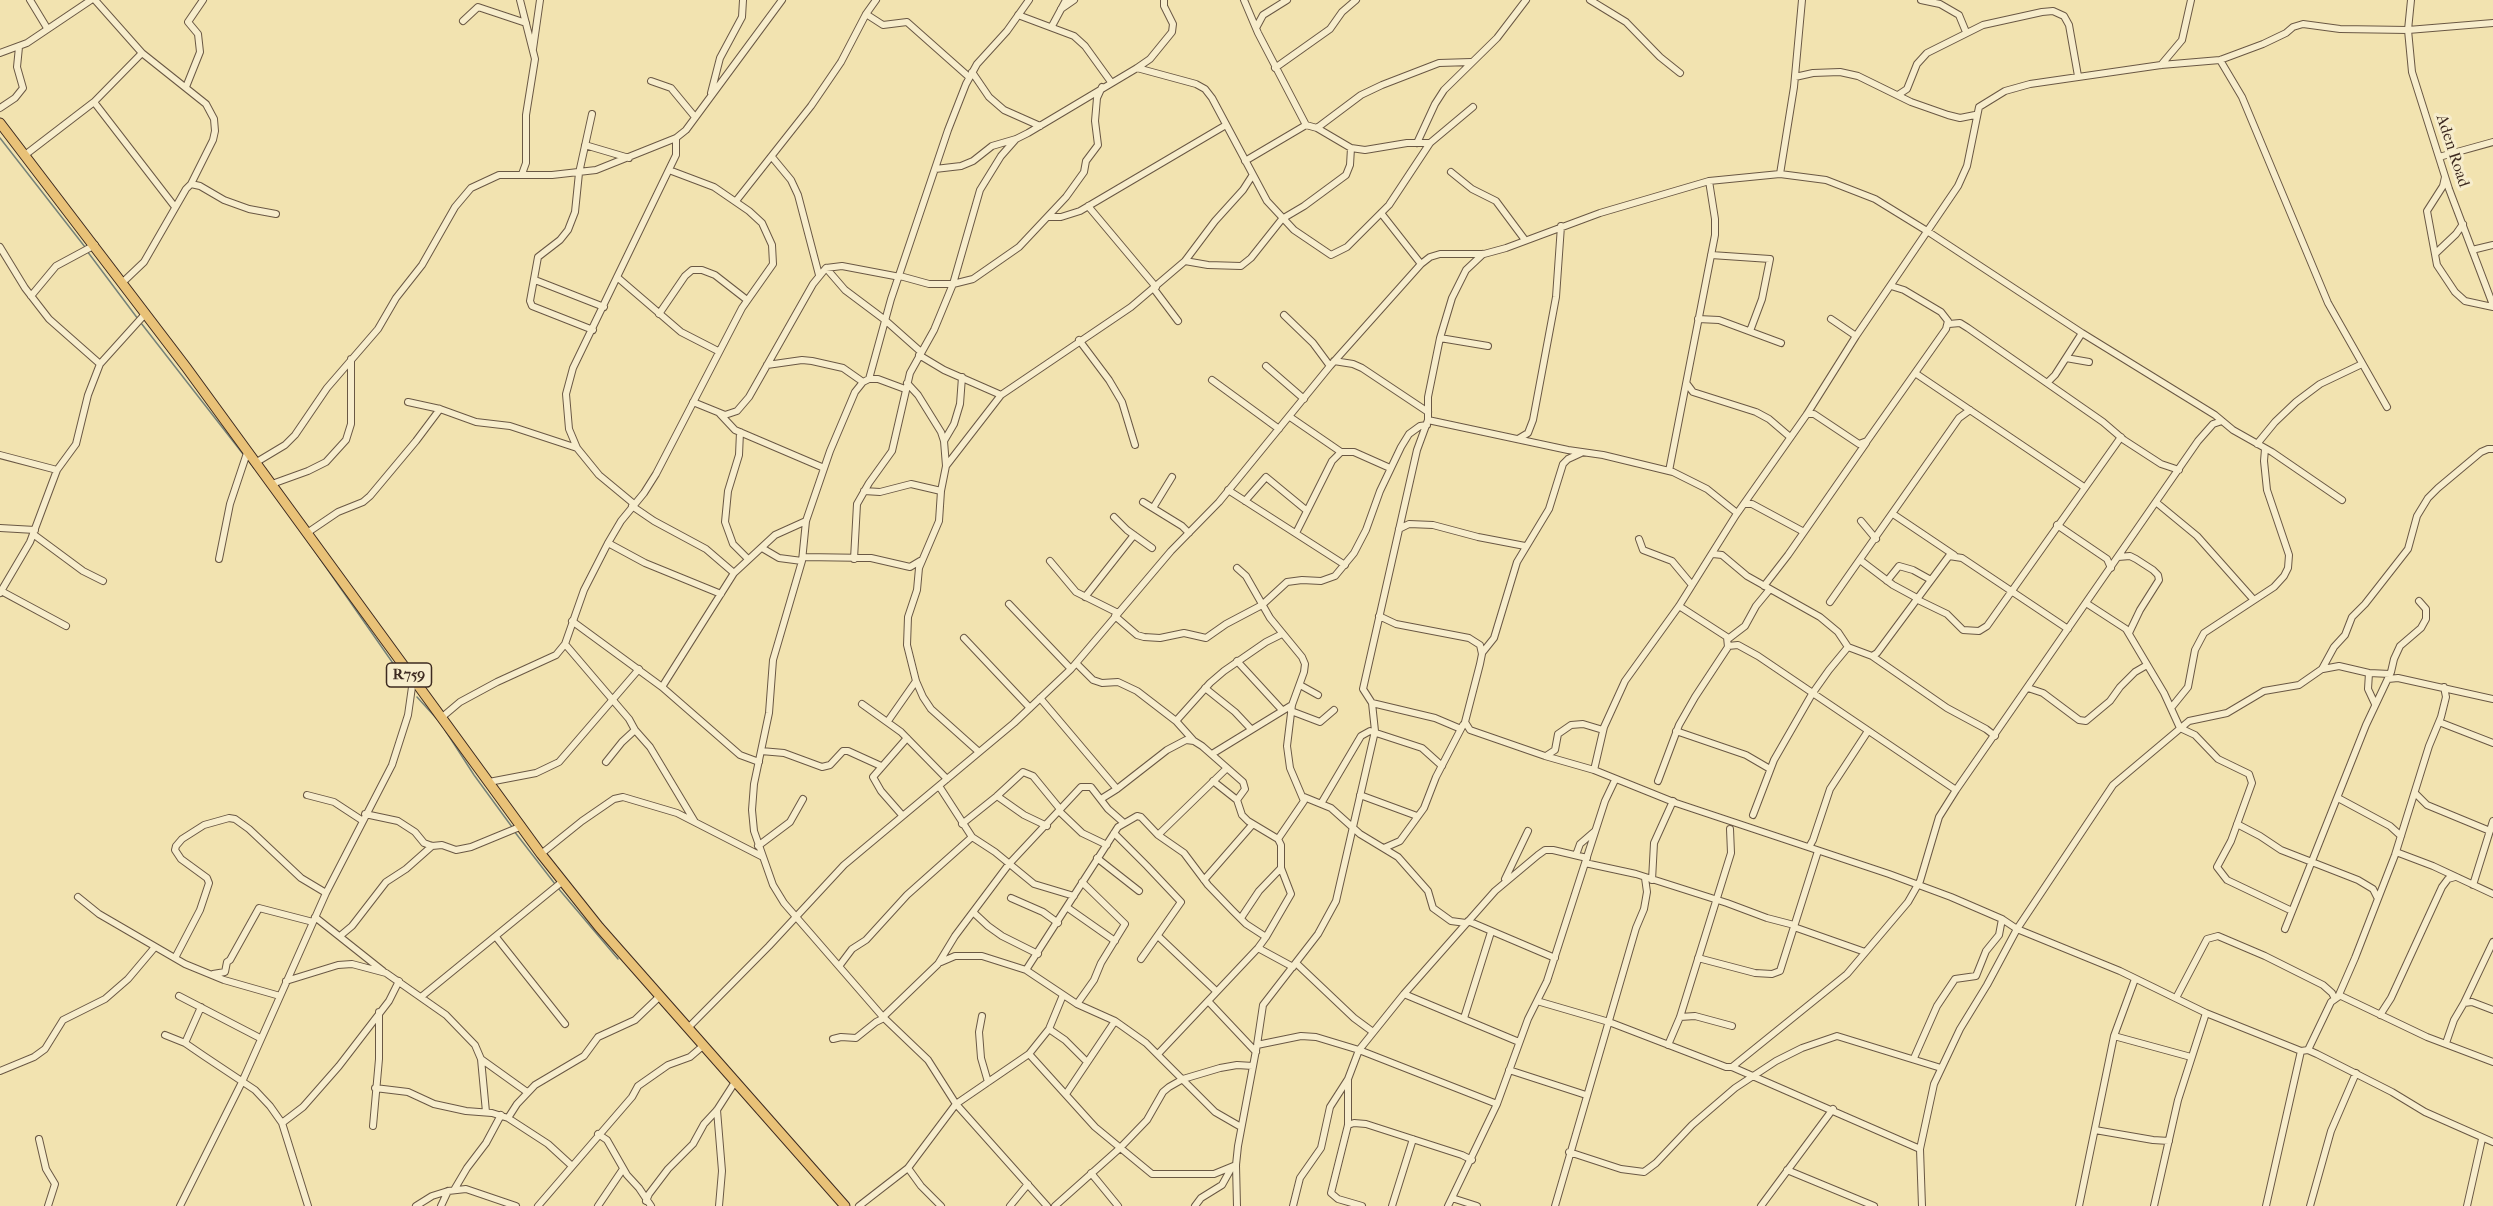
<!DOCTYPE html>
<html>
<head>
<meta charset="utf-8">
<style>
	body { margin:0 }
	canvas { display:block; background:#f2e3b0 }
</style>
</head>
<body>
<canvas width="2493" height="1206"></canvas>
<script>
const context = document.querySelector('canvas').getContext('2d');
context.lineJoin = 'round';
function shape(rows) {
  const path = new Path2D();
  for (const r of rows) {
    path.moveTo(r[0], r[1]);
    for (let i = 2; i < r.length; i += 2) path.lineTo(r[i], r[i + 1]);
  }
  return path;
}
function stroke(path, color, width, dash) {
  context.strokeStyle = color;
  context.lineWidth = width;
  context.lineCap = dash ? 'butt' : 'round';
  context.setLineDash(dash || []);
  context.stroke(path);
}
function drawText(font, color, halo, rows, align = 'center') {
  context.font = font + ' "IM FELL French Canon",serif';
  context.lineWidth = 6;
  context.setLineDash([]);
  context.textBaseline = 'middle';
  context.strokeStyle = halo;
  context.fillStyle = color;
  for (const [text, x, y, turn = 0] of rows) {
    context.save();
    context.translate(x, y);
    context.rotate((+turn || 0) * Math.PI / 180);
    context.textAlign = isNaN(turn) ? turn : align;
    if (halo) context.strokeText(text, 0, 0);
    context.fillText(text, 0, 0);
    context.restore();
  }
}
stroke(shape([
	[0,138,85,247],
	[87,251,138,319],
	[141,323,243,454],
	[248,460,254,468],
	[307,540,404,679],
	[417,697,437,719],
	[445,730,474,775,512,827],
	[514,831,555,884],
	[558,888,618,959]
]), '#768278', 1.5);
const street = shape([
	[30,0,47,28],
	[95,0,142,53,206,104,214,119,215,131,213,140,191,184],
	[520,0,535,59,526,115,526,163,522,174],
	[1244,0,1258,33,1306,125],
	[1590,0,1626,22,1660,57,1680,73],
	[1921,0,1940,4,1959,15,1966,32],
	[2411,0,2408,30,2412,72,2449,189,2493,305],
	[1061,9,1074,0],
	[866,14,883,25,907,22,969,77],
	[1018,15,1074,36,1085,46,1111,82],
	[463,21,478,7,526,23],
	[1052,26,1066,0],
	[1256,28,1263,15,1287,0],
	[533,49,540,0],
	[0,53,27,43,91,0],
	[2220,60,2242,97,2328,303,2387,407],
	[2161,65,2182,40,2191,0],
	[1137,68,1196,84,1205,89,1212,98,1267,201,1294,230,1331,255,1347,247,1389,205,1430,143,1473,107],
	[1275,68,1330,29,1342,12,1356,0],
	[972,72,989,97,1004,110,1040,126],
	[1795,77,1813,73,1840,72,1858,76,1911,102,1948,115,1960,118,1975,115],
	[651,81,671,88,695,117],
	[186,87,200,52,198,34,188,22,203,0],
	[711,93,720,58,742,17,743,0],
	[1898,95,1907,89,1917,64,1927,53,1983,25,2042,12,2053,11,2064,16,2069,25,2078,76],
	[94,102,175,207],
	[0,108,15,98,23,88,17,67,19,47],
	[592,114,579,173,575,212,568,230,560,240,538,257,530,301,532,306,593,330],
	[1317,128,1361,95,1382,85,1439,63,1471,62],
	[1417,143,1435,104,1444,90,1497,38,1526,0],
	[585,145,629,158],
	[25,155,94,102,142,53],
	[772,157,791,180,798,195,819,275],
	[2439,157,2493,142],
	[1245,161,1306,125,1317,128,1351,148,1365,150,1407,143,1430,143],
	[935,169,961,166,973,161,992,146,1016,139,1028,133,1137,68,1150,59,1172,32,1173,24,1164,6,1164,0],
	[1451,172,1472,189,1496,201,1525,240],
	[1780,174,1794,87,1802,0],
	[2445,177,2443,186,2427,211,2437,265,2455,292,2465,301,2493,307],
	[736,201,811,106,841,62,866,14,876,0],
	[1088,206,1156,287],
	[1381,213,1421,264],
	[1048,217,1061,217,1080,211,1226,125],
	[0,247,25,288,49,319,100,364],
	[2472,250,2493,245],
	[2436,253,2456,234,2463,224],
	[1711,255,1770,259,1762,299,1750,331],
	[1185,261,1208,265,1241,266,1251,258,1282,219,1304,206,1346,175,1350,165,1351,148],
	[826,268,845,290,885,320,921,352],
	[900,276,929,284,953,284,973,279,1019,247,1066,197,1084,172,1086,161,1098,145,1095,121,1097,98,1102,87],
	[617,277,681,332,718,351],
	[535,280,604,307],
	[123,282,144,262,186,189,191,184,200,186,224,200,249,209,276,214],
	[1154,289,1178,321],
	[31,296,56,266,95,245],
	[659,314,685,276,692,270,702,270,715,275,747,300],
	[1284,315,1313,343,1330,366],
	[1698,319,1719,320,1781,343],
	[1831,319,1856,336],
	[1949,324,1960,323,1968,328,2103,422,2124,440,2161,464,2179,470],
	[1440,338,1452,298,1466,270,1483,254],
	[1079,340,1109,380,1122,402,1135,445],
	[919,355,944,370,1001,395],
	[2066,358,2089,362],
	[1334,361,1353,364,1362,368,1428,412],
	[767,365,802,360,812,361,843,368,863,382],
	[1266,366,1304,399],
	[1915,373,2084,487],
	[869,379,891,299,948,130,966,84,977,64,1007,31,1029,0],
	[1212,380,1279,429],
	[907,383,918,395,941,432,944,441,946,466],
	[2047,383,2055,375,2082,333],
	[1687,384,1693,392,1756,412,1769,419,1790,437],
	[905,389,878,379,869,379,863,382,855,392,830,451,806,521,802,561,773,660,769,713,754,784,752,810,754,831,773,885,784,903,883,1017,928,1060,956,1104,1047,1206],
	[408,402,440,409,476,422,510,426,577,448],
	[693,402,725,415,737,411,749,397,813,284,826,268,842,266,900,277],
	[720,414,735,430,824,468],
	[1807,414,1814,414,1859,444,1867,441,1946,329,1948,321,1941,312,1904,290,1891,286],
	[1290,417,1341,452],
	[1428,420,1568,450,1603,455,1673,472,1707,489,1737,513],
	[740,432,739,455,728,491,725,522,733,544,748,559],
	[1518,439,1528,433,1533,420,1556,297,1561,226],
	[944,441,954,424,960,404,962,377],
	[2257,444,2275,422,2296,402,2320,384,2362,364],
	[0,455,57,470],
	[255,463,285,445,295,435,327,388,378,329,396,298,422,265,455,207,471,188,499,175,552,175,596,170,676,138,686,130,782,0],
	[1669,471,1715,235,1715,219,1709,181],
	[272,484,308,471,326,462,346,440,351,424,351,359],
	[1228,490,1345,565],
	[864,491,880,492,911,484,941,491],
	[1245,501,1266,477,1306,510],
	[1143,502,1182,526,1189,533],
	[2157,503,2197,536,2253,599],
	[634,504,599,475,577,448,569,429,566,394,573,368,676,155,676,138],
	[1744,504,1752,504,1804,532],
	[632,506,654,521,706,549,734,573],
	[1153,508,1172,477],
	[1893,514,1954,555],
	[1114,517,1127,530,1152,548],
	[1861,521,1876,539],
	[2057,525,2107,559,2111,568],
	[0,528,35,530],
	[1399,529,1409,524,1433,525,1478,537,1525,546],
	[307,533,338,512,363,502,370,496,416,441,440,409],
	[1296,533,1332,461,1341,452,1354,452,1390,468],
	[33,534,83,571,103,581],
	[1639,539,1643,550,1672,561,1692,585],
	[608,543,645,563,721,594],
	[762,548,779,558,802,561],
	[1713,554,1722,555,1747,576,1820,617,1838,632,1848,647],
	[803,557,871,558,910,567,920,561],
	[2118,557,2130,556,2136,559,2153,570,2158,575,2159,580,2140,610,2129,633],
	[219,559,230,504,247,453],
	[854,559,857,504,869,483,892,451,910,373,934,330,953,284,980,190,1001,156,1016,139],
	[1860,560,1893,585,1917,598],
	[1050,561,1076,592,1118,613],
	[1237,568,1246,576,1270,618,1302,657,1305,664,1304,672,1292,705,1287,746,1290,768,1304,801,1278,839],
	[1887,581,1899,566,1913,570,1931,580],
	[1764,586,1788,555,1866,443],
	[1,591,66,626],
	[0,593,30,542,57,470,76,444,88,395,100,364,146,313],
	[1085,597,1134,535],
	[1916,599,1947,614,1963,630,1979,631,1987,626,2121,437],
	[1830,602,1959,418,1970,410],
	[2086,603,2126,629,2164,693,2180,728,2195,735,2218,759,2249,774,2252,783,2231,841,2217,867,2227,880,2292,911],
	[1009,604,1071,669],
	[1115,616,1137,635,1144,637,1160,638,1184,633,1206,638,1226,624,1262,605,1287,582,1302,580,1321,581,1335,576,1354,553,1366,530,1380,491,1401,447,1409,434,1420,426,1427,425],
	[1379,616,1396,624,1469,638,1480,645,1482,654,1480,664,1465,722,1470,730,1545,756,1594,770,1676,803,1889,874,1951,897,2002,919,2017,929,2120,971,2206,1013,2301,1051,2308,1050,2317,1054,2392,1092,2425,1112,2493,1142],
	[572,621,662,687,740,755,759,762],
	[964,638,1030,708],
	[1728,639,1745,626,1756,606,1770,589],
	[565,644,629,719,635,730,650,747,695,822],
	[1728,646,1738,645,1758,656,1956,790],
	[1482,653,1494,638,1517,562,1549,509,1563,464,1568,459,1581,453],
	[1872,656,1947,708,1986,729,1995,736],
	[1237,661,1282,710],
	[1076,663,1093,680,1102,683,1118,682,1137,691,1176,721,1193,740],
	[2323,669,2339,666,2369,673,2390,674],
	[2369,673,2368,689,2375,704],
	[2388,679,2398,678,2493,699],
	[1300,685,1318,695],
	[662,687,734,573,775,535,806,521],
	[1205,688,1235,712,1251,729],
	[2028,688,2043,693,2079,720,2086,721,2110,701,2120,687,2135,672,2147,665],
	[1040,698,1117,789],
	[862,704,901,732,947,779],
	[2171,708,2188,687,2195,650,2204,633,2274,587,2284,576,2288,568,2289,555,2267,490,2264,461,2265,449],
	[1291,711,1320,722,1334,710],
	[441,718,460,702,497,682,556,655,565,644,584,590,608,543,621,521,644,493,656,474,742,308,773,264,772,245,762,223,749,211,714,187,669,170],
	[888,721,916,681],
	[1176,721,1210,683,1224,671,1266,642,1282,634],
	[2439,722,2493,743],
	[1461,729,1435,718,1372,703,1363,689,1417,450,1428,420,1428,397,1440,338,1488,346],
	[1676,731,1746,755,1770,769],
	[761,751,784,753,822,767,830,765,843,751,848,751,881,766],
	[979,752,931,709,923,697,916,681,907,645,908,617,917,590,919,568,939,521,941,491,946,466,1001,395,1131,307,1185,261,1215,221,1243,190,1252,176],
	[1212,754,1292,705],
	[1546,756,1555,750,1558,734,1571,725,1583,724,1603,730],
	[606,762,622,742,635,730],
	[1594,770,1604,727,1625,681,1679,606,1736,515,1807,414,1856,336,1958,186,1967,166,1979,107,2005,91,2030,84,2161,65,2220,60,2263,44,2286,33,2293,27,2303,24,2340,29,2408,30,2493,23],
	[1213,781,1237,800,1242,815,1248,821,1278,839,1281,845,1281,868,1259,891,1241,918],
	[1658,781,1679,725,1695,697,1728,647,1727,637,1679,606],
	[489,782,536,773,559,762,639,669],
	[939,786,972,837,995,852,1034,884,1074,896],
	[2416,794,2427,805,2490,831],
	[307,795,334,802,363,821],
	[1360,795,1417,816],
	[997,796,1024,815,1047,826],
	[1304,797,1331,808,1360,834,1398,857,1428,891,1433,908,1451,921,1466,923],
	[2338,798,2390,826,2401,836],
	[1101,799,1117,789,1167,750,1186,740,1194,741,1202,746,1243,782,1245,789,1237,800],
	[1322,802,1361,736,1370,731,1422,748,1442,766],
	[1059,811,1082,833,1107,845],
	[365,814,398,821,415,832,424,843,432,846,442,845,456,850,471,847,522,826],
	[902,815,881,791,873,777,907,738],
	[1753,815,1774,760,1812,694,1829,670,1848,647,1872,656,1877,653,1949,556,1962,558,2068,629],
	[962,824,997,796,1023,772,1033,776,1060,809],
	[2237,824,2260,836,2281,850,2358,880,2373,889,2377,897],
	[1114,833,1147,866,1181,902,1141,959],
	[1158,835,1227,768],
	[758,846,790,822,803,799],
	[1809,847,1813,840,1830,789,1868,731],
	[1384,848,1400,841,1424,808,1436,777,1463,725],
	[2396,852,2433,866,2493,894],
	[541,854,582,821,614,799,623,797,677,813,763,857],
	[1576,855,1580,844,1595,831],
	[1097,858,1139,891],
	[1585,863,1636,874,1727,903,1767,918,1794,925],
	[1505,879,1528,831],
	[1204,880,1252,825],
	[1652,880,1654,843,1673,801],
	[2473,885,2493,821],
	[78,897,99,914,185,964,224,980,280,996],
	[1011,898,1043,912,1058,923],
	[1068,908,1115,941],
	[973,912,988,926,1002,936,1038,954],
	[315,917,383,971],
	[1468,921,1555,958],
	[1794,927,1865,952],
	[2285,929,2366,725,2391,672,2394,659,2400,646,2421,628,2426,619,2426,609,2419,601],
	[340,936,352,926,386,882,406,869,432,846],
	[1158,936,1216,991],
	[496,937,565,1024],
	[1258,948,1293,967],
	[175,958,200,910,209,883,207,878,181,859,175,850,176,846,182,839,204,825,229,818,235,819,249,829,301,878,326,893],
	[1698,958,1755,973,1772,974,1780,971,1818,851],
	[941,962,955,956,982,956,1026,970,1077,1004,1115,1021,1146,1043,1215,1112,1241,1127],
	[1296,963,1354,1018,1373,1032],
	[840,965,852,949,866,940,907,895,972,837],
	[1026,970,1118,827,1137,816,1141,817,1158,835,1184,853,1208,885,1232,910,1246,924,1266,937],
	[213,974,225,972,227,962,230,960,259,908,313,922],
	[286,981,338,965,352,964,386,973,446,1015,475,1045,481,1059,486,1112],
	[1404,994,1519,1042],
	[2339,995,2427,1037,2493,1062],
	[179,996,260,1038],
	[421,997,563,881],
	[2176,998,2207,939,2218,936,2265,956,2323,985,2332,993,2335,999],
	[1208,1001,1256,1052],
	[1537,1001,1609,1022,1726,1067,1732,1067,1920,1149,1922,1206],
	[2464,1003,2493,942],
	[1077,1004,1094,980,1101,963,1125,924,1082,882],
	[2380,1015,2391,998,2442,887,2448,879,2455,877],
	[982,1016,979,1032,981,1058,988,1082],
	[883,1017,938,964,955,936,1009,864,1081,787,1091,787,1108,809,1124,823],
	[1680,1017,1695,1016,1732,1026],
	[1464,1018,1491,932],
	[688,1028,769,946,844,865,1014,723,1071,669,1171,551,1219,502,1330,366,1421,264,1430,257,1440,254,1484,254,1506,248,1600,213,1709,181,1780,174,1826,180,1875,199,1927,231,2082,333,2215,415,2233,430,2272,452,2342,500],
	[1049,1029,1065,1040,1087,1062],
	[165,1035,185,1043,204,1056,255,1090,270,1106,282,1123,308,1206],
	[2114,1036,2191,1057],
	[833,1039,841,1037,856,1038,876,1022,884,1018],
	[185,1043,201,1007],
	[2446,1043,2454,1020,2464,1003,2472,1002,2493,1010],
	[1257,1045,1301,1036,1316,1037,1359,1050,1497,1104],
	[1668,1045,1680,1017,1731,853,1730,829],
	[2308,1050,2331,1002,2338,997,2355,958,2395,855,2429,746,2441,717,2446,697,2444,687],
	[1029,1054,1095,1127,1152,1174,1214,1174,1236,1165],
	[1158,1054,1258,948,1266,937,1291,894,1281,868],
	[1914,1058,1937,1006,1955,979,1976,976,1986,951,1999,935,2002,919],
	[481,1059,527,1092],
	[1732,1067,1847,974,1908,902,1920,881,1939,817,1956,790,2198,441,2213,424,2222,421],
	[1509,1070,1586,1095],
	[0,1071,34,1057,45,1049,63,1020,105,999,128,979,155,947],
	[1348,1080,1348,1125,1331,1193,1338,1199,1362,1206],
	[375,1088,408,1092,434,1104,466,1111,492,1113,508,1118,548,1144,572,1166],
	[1066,1094,1115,1021],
	[717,1110,722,1171,719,1206],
	[508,1118,517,1104,535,1085,584,1056,598,1037,635,1020,660,996],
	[282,1123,303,1107,339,1066,389,1001,399,981],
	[1348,1125,1354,1123,1366,1124,1462,1155,1472,1160],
	[373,1126,379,1059,379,1012],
	[2095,1130,2153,1140,2169,1141],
	[598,1134,607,1140,627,1175,639,1188,651,1206],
	[39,1139,46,1169,55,1184,48,1206],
	[1920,1149,1934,1084,1960,1029,1987,985,2017,929,2113,785,2189,721,2227,713,2264,691,2299,685,2322,669,2334,647,2345,635,2352,617,2365,604,2408,549,2417,516,2428,498,2438,488,2481,452,2488,449,2493,449],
	[1569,1152,1621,1169,1644,1172,1656,1163,1692,1125,1735,1088,1776,1061,1802,1048,1837,1036,1941,1068],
	[908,1168,921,1186,941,1206],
	[1787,1170,1874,1206],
	[1091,1173,1118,1206],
	[454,1190,467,1168,486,1143,501,1115],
	[1452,1198,1477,1206],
	[646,1201,649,1194,668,1169,693,1144,704,1124,717,1110,735,1082],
	[180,1206,242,1082,326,893,392,765,408,715,413,680],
	[416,1206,432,1196,448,1191,466,1189,516,1206],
	[441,1206,448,1191],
	[538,1206,632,1097,638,1086,668,1065,690,1057,704,1045],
	[598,1206,623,1169],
	[859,1206,908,1168,956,1104,1029,1054,1049,1029,1063,995],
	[1010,1206,1028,1184],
	[1055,1206,1120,1148,1147,1120,1163,1092,1169,1087,1183,1079,1220,1068,1237,1065,1253,1066],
	[1195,1206,1201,1198,1222,1185,1232,1167],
	[1237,1206,1236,1165,1238,1146,1257,1045,1263,1005,1318,934,1336,901,1375,731,1372,703],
	[1293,1206,1300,1178,1321,1148,1330,1107,1348,1079,1359,1050,1404,994,1495,891,1538,855,1545,850,1553,850,1587,858],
	[1392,1206,1413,1139],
	[1448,1206,1497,1104,1528,1019,1547,981,1605,801,1615,780],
	[1555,1206,1636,928,1644,909,1647,892,1645,878],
	[1761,1206,1833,1109],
	[2079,1206,2114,1036,2135,979],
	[2154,1206,2178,1100,2206,1013],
	[2266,1206,2301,1051],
	[2310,1206,2331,1131,2356,1073],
	[2467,1206,2482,1139]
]);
const primary = shape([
	[0,123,186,367,541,854,599,927,845,1206]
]);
stroke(street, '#6a5844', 8);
stroke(primary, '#3d2a20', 11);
stroke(street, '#f7edcc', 6);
stroke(primary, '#e9c278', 9);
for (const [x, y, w] of [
	[409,675,45]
]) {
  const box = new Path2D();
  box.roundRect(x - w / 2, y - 12, w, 24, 4.5);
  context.fillStyle = '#f7edcc';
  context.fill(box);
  stroke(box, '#3d2a20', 1.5);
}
drawText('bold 15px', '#3d2a20', null, [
	["R759",409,675]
]);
drawText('16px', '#3d2a20', '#f7edcc', [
	["Aden Road",2452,151,72]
]);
</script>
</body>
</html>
